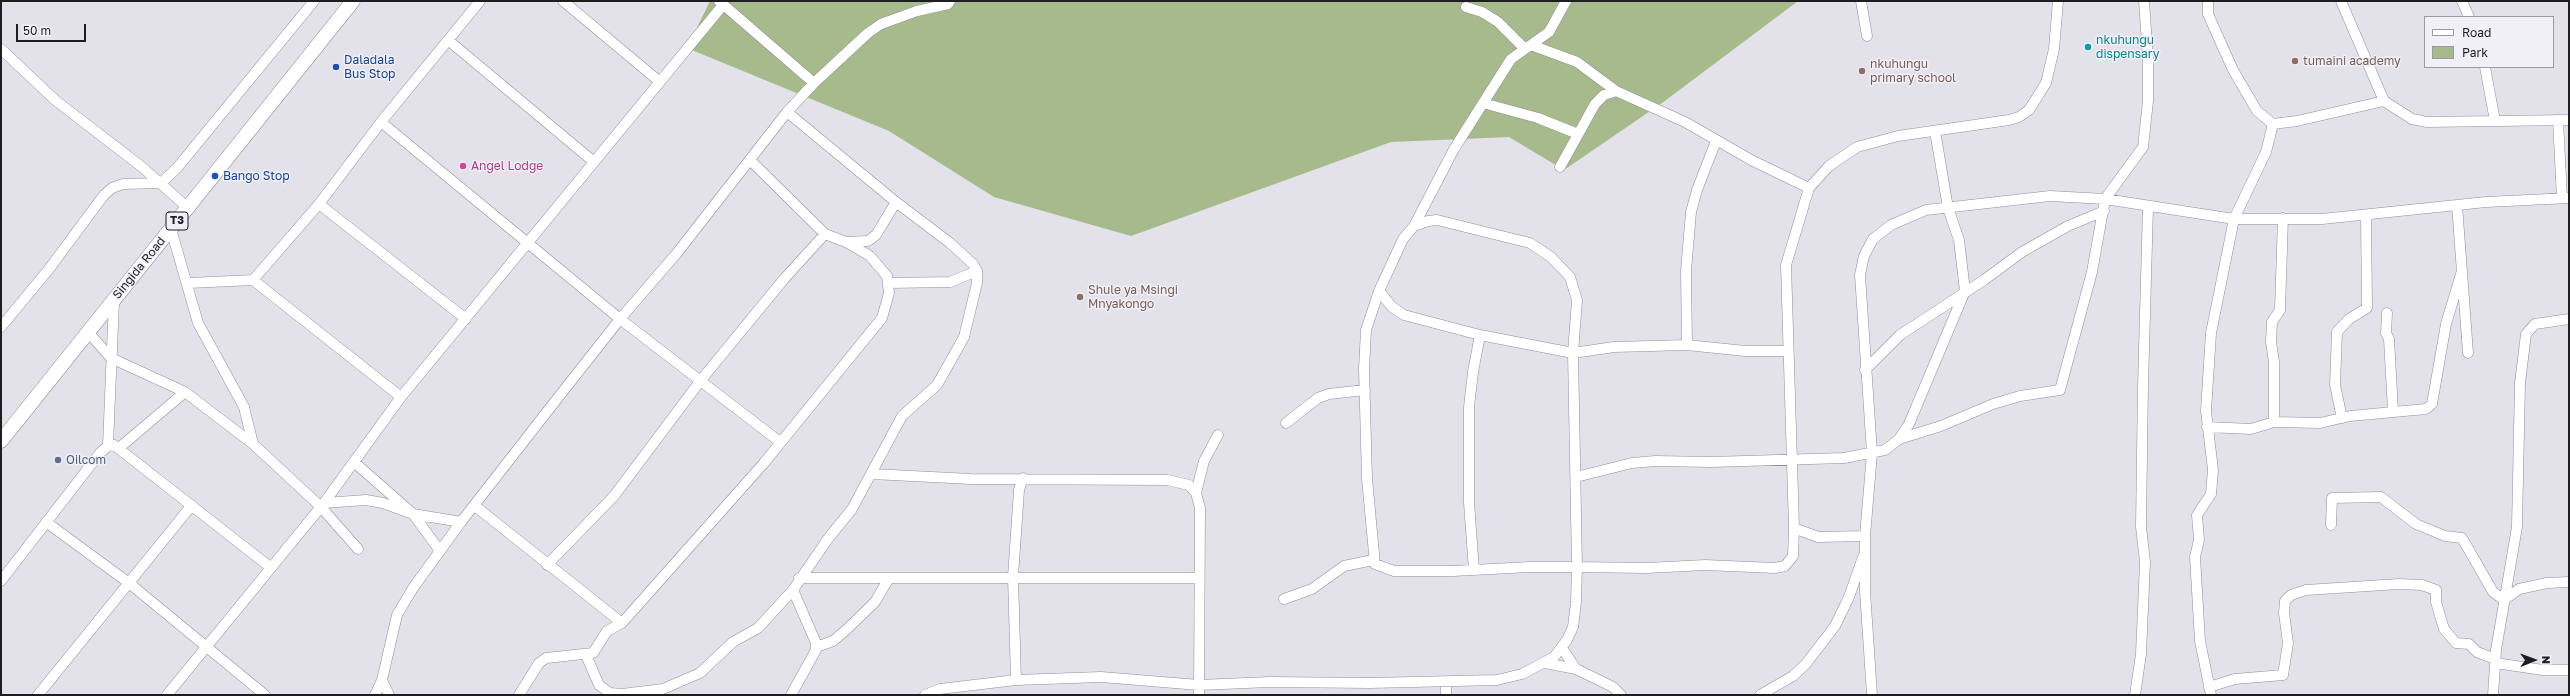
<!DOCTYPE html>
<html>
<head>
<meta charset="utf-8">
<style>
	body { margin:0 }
	#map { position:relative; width:2570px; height:696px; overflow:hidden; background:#e3e1ea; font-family:"Golos Text",sans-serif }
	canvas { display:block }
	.frame { position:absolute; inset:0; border:2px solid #1e1d20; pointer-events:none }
	.legend { position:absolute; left:2424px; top:16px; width:130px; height:52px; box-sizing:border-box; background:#f1eff7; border:1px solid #9d9ba1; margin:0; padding:5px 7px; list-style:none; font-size:12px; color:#1e1d20 }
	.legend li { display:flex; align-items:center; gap:8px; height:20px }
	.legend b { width:20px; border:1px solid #9d9ba1 }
	.north { position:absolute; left:2514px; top:640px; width:40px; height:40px; -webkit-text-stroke:3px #f1eff7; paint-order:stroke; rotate:89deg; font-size:11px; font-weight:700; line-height:16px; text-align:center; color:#1e1d20 }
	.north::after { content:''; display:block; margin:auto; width:14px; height:18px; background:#1e1d20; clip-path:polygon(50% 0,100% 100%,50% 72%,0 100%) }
	.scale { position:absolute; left:16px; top:24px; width:70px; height:18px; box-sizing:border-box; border:2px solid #1e1d20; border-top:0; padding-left:5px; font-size:12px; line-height:14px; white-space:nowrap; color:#1e1d20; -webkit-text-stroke:3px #f1eff7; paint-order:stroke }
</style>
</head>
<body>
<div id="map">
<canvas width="2570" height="696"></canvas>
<div class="frame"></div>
<ul class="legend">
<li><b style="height:5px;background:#fff"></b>Road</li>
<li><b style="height:11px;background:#a7ba8b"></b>Park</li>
</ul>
<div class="north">N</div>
<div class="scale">50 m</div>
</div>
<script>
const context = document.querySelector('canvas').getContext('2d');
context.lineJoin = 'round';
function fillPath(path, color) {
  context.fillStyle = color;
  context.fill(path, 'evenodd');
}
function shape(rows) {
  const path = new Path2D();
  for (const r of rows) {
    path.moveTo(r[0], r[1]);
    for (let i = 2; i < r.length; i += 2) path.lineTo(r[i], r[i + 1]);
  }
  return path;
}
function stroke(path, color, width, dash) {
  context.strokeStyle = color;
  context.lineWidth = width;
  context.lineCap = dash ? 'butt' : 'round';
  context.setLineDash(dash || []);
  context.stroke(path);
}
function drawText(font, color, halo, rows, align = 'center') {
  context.font = font + ' "Golos Text",sans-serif';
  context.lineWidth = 3;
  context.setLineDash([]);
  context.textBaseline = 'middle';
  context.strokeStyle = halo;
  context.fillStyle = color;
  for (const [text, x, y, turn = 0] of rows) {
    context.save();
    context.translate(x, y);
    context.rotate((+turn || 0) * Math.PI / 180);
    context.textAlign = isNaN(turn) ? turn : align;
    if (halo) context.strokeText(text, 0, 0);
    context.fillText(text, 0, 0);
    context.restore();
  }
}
fillPath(shape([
	[710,1,1798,1,1662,103,1564,170,1509,137,1391,142,1131,236,994,197,889,131,687,48]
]), '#a7ba8b');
const minor = shape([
	[563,1,660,82],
	[719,1,814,83],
	[1861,1,1867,36],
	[2208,1,2208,14,2233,70,2257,111,2273,124,2297,121,2384,101],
	[2341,1,2384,101,2412,119,2427,122,2569,120],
	[2462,1,2469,17],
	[1466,7,1482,12,1498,22,1525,49],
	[448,40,594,162],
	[1531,45,1577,62,1616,91],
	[1,49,55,100,142,167,188,208],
	[2485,67,2495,121],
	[1483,103,1538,118,1578,134],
	[2558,120,2562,198],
	[381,122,620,319,780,442],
	[750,160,825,234,846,242,868,241,876,235,896,202],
	[1560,167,1595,104,1604,95,1616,91,1685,122,1753,161,1809,188],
	[319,204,466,319],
	[2457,205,2468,353],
	[1414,226,1454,149,1511,59,1549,32,1566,1],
	[171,229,198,323,244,407,253,444,320,506,358,549],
	[253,280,319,204,381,122,480,1],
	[189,283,253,280,401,397],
	[889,283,950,282,977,271],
	[1379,291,1392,307,1404,315,1480,335,1573,353,1614,347,1687,345,1745,351,1788,351],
	[2387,313,2386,333,2389,339,2393,411],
	[1,327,49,269,104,195,112,188,123,184,161,183,177,168,314,1],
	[88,332,111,358,185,392,253,444],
	[1687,345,1686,271,1691,212,1697,190,1716,141],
	[1865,370,1900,335,1984,280,2022,252,2068,226,2104,211],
	[2342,418,2335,385,2337,332,2349,319,2367,308,2366,215],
	[2274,422,2320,423,2350,416,2426,409,2432,404,2446,324,2461,274],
	[1286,423,1318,398,1329,394,1365,390],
	[2207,427,2251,429,2274,422,2274,362,2271,342,2272,322,2280,310,2283,218],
	[1899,439,1941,426,1993,404,2020,396,2060,390,2092,272,2105,199,2143,147,2148,101,2148,58,2144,1],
	[108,446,114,300],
	[119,448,185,392],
	[354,462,413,514,440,551],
	[872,474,971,479,1167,480,1189,485,1196,493,1200,508,1199,695],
	[1576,477,1632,463,1655,461,1711,462,1844,458,1885,450,1899,439,1909,424,1965,291,1959,240,1948,208,1935,131],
	[1196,493,1204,461,1218,435],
	[324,503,366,500,383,503,413,514,461,522],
	[475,506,622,623],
	[46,522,129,583,265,695],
	[2331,525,2332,498,2381,497,2416,524,2445,536,2462,538,2493,592,2504,600,2519,589,2547,583,2569,582],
	[1794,528,1818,537,1865,536],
	[547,565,614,496,701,380,784,279,825,234],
	[1474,570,1469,503,1469,407,1473,372,1480,335],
	[799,578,1199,578],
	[1,581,100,453,108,446,114,445,270,567],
	[1284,599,1312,589,1344,566,1373,560],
	[816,647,833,641,846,630,875,602,889,578],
	[1562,648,1576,669],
	[586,655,599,685,610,693,622,694,663,689,700,673,733,642,758,628,793,590,827,540,852,509,902,416,937,385,964,337,977,283,977,271,973,264,950,243,896,202,787,112],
	[1545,663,1576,669,1613,687,1621,695],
	[2495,663,2543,670,2569,670],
	[1016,680,1013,577,1019,490,1023,478],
	[1446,682,1446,695],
	[2209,687,2235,679,2283,675,2288,643,2284,613,2285,601,2291,595,2306,590,2399,584,2422,585,2436,590,2436,602,2444,629,2456,643,2469,644,2477,652,2495,659],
	[38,695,192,505],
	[167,695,324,503,401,397,723,5],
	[375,695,382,680],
	[389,695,382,680,397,615,413,588,461,522,553,404,620,319,677,253,787,112,814,83,868,33,881,24,917,11,948,4,950,1],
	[519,695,539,663,546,658,593,653,607,631,622,623,764,463,882,318,889,293,887,276,870,256,846,242],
	[791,695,816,650,816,643,793,590],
	[925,695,940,689,1016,680,1101,677,1199,685,1270,682,1370,683,1497,680,1522,674,1554,657,1567,640,1573,627,1576,602,1577,567,1573,353,1577,300,1570,277,1551,257,1530,243,1437,220,1428,221,1414,226,1403,239,1379,291,1366,330,1364,369,1367,479,1375,564,1394,571,1453,571,1530,567,1577,567,1647,568,1705,565,1775,568,1785,566,1793,556,1794,528,1786,265,1809,188,1829,166,1857,147,1898,136,2009,120,2019,117,2029,110,2046,83,2054,49,2058,1],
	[1760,695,1793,676,1805,665,1835,626,1849,597,1863,557],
	[1872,695,1865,591,1865,536,1872,453,1860,275,1864,256,1873,239,1891,225,1926,210,2050,196,2105,199,2234,219,2322,219,2486,202,2569,198],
	[2135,695,2141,654,2145,562,2141,527,2143,385,2148,207],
	[2211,695,2200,641,2195,557,2199,540,2197,515,2211,494,2213,470,2206,411,2211,333,2234,219,2266,152,2273,124],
	[2493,695,2496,650,2517,527,2520,383,2526,334,2535,324,2569,319]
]);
const highway = shape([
	[1,441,353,1]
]);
stroke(minor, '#908e96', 11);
stroke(highway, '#908e96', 15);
stroke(minor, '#fff', 10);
stroke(highway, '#fff', 14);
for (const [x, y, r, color] of [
	[2088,47,4,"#0f9aa8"],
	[2295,61,4,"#8d6e63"],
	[336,67,4,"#1a4fb4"],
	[1862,71,4,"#8d6e63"],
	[463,166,4,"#d1479c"],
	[215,176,4,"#1a4fb4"],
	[1080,297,4,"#8d6e63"],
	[58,460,4,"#5c6f8a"]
]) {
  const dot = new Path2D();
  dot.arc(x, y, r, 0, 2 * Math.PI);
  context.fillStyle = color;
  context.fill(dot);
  stroke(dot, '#f1eff7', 1.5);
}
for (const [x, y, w] of [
	[177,221,22]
]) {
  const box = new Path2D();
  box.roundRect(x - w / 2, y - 9, w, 18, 3);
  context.fillStyle = '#f1eff7';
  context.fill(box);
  stroke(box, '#1e1d20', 1);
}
drawText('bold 11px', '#1e1d20', null, [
	["T3",177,221]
]);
drawText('12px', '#0d838f', '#f1eff7', [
	["nkuhungu",2096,40],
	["dispensary",2096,54]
], 'left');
drawText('12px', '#164399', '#f1eff7', [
	["Daladala",344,60],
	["Bus Stop",344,74],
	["Bango Stop",223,176]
], 'left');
drawText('12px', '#785e54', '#f1eff7', [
	["tumaini academy",2303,61],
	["nkuhungu",1870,64],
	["primary school",1870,78],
	["Shule ya Msingi",1088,290],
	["Mnyakongo",1088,304]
], 'left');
drawText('12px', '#b23c85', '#f1eff7', [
	["Angel Lodge",471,166]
], 'left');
drawText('12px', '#1e1d20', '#f1eff7', [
	["Singida Road",139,268,-51]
]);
drawText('12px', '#4e5e75', '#f1eff7', [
	["Oilcom",66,460]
], 'left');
</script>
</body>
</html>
